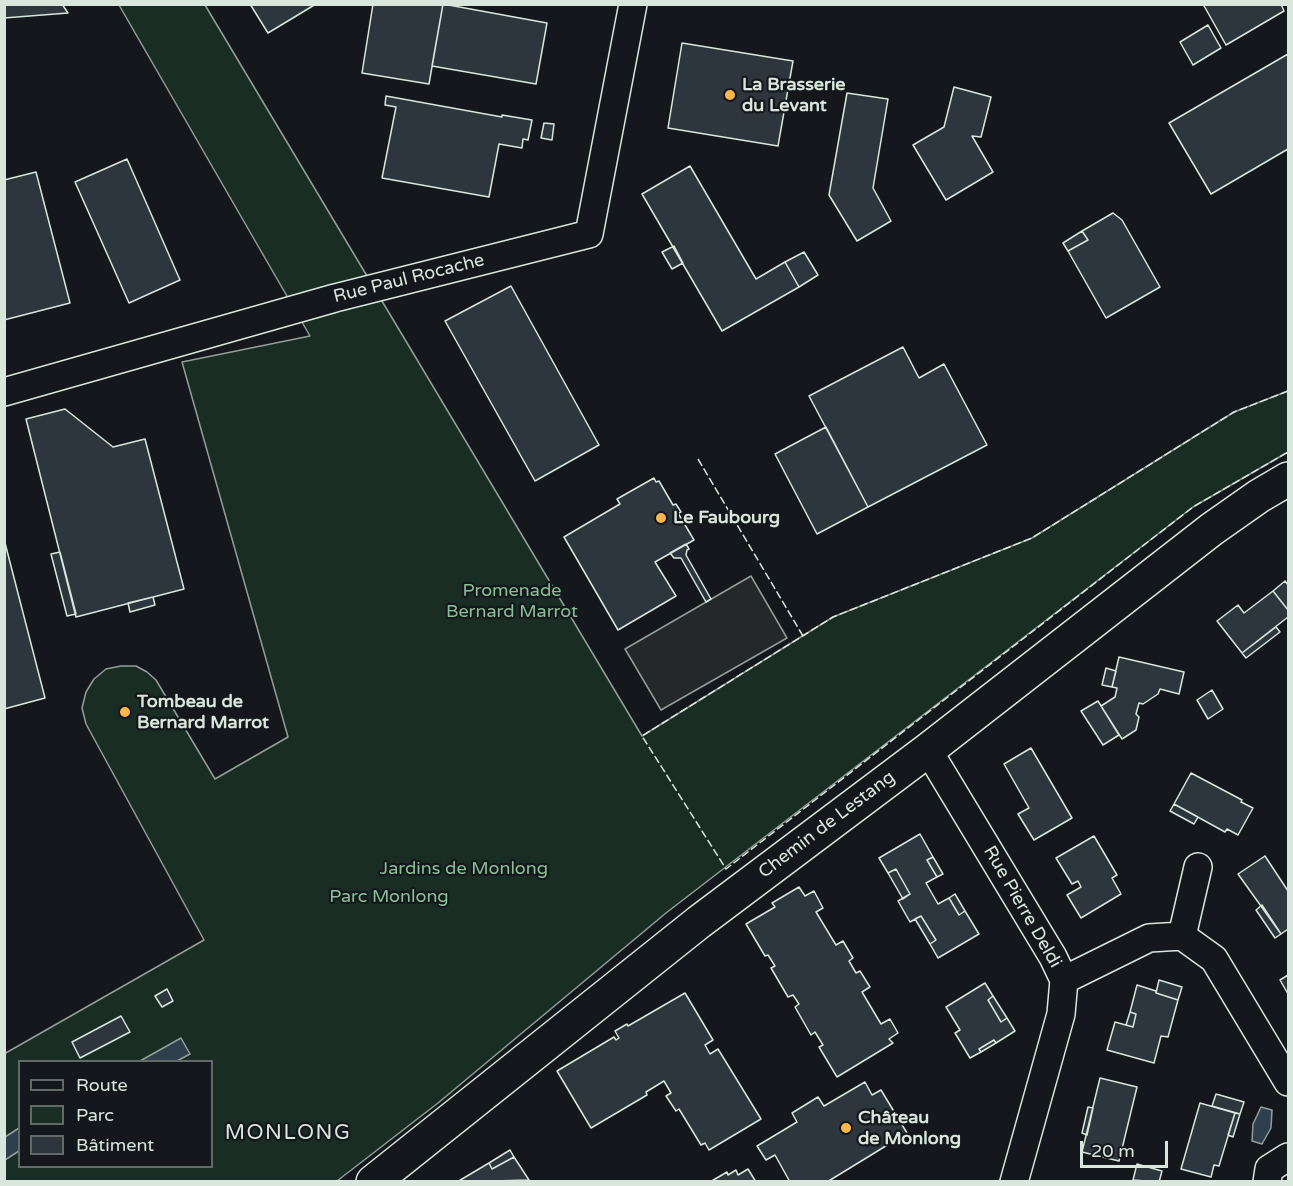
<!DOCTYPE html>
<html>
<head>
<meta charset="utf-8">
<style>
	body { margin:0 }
	#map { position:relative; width:1293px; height:1186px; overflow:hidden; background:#14181c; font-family:"Varela Round",sans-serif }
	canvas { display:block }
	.frame { position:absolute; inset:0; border:6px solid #d8e6dc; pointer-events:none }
	.legend { position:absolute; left:18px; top:1060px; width:195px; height:108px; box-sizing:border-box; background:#14181c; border:2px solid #626a69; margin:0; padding:8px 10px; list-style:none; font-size:18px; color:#d8e6dc }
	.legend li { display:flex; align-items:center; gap:12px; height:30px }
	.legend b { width:30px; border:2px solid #626a69 }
	.scale { position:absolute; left:1080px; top:1141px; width:88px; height:27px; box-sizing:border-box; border:3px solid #d8e6dc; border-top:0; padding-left:8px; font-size:18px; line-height:21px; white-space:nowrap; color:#d8e6dc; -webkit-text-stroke:4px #14181c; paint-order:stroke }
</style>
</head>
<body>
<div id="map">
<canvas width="1293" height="1186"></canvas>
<div class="frame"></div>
<ul class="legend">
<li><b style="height:8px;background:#14181c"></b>Route</li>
<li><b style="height:16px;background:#1a2d24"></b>Parc</li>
<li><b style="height:16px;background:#2c363c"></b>Bâtiment</li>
</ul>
<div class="scale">20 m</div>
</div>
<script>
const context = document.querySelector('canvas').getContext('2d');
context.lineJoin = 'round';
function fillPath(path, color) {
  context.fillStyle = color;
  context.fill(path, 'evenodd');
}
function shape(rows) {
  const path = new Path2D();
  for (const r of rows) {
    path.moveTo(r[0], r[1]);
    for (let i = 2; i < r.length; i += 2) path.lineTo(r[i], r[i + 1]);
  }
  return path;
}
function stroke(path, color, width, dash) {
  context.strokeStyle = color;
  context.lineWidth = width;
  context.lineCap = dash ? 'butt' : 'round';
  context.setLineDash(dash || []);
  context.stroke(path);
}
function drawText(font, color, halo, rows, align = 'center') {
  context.font = font + ' "Varela Round",sans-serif';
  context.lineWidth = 4.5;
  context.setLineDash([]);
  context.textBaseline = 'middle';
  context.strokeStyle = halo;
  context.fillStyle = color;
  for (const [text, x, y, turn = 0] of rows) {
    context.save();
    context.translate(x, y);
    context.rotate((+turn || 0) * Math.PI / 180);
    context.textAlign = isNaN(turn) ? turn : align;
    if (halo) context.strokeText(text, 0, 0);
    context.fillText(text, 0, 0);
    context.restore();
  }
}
const green = shape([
	[119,5,205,5,642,736,833,617,1032,538,1234,412,1288,391,1288,452,1193,507,666,913,438,1103,337,1181,5,1181,4,1054,204,940,86,724,82,708,86,692,94,679,106,669,121,666,136,666,147,672,156,680,215,779,288,737,182,362,310,336,119,5],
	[20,1062,212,1062,212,1166,20,1166,20,1062]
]);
fillPath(green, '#1a2d24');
stroke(green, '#939e99', 1.5);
const parking = shape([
	[751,576,787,638,661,710,625,649,751,576]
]);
fillPath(parking, '#24282b');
stroke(parking, '#939e99', 1.5);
const water = shape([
	[181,1038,190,1054,177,1061,140,1061,181,1038],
	[1261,1107,1272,1110,1271,1128,1262,1144,1252,1141,1253,1124,1261,1107],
	[19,1128,19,1151,5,1160,5,1137,19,1128]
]);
fillPath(water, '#2f3f4d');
stroke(water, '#939e99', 1.5);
const building = shape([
	[4,4,62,4,68,13,4,18,4,4],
	[250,4,316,4,268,33,250,4],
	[373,4,443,4,429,84,362,73,373,4],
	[443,4,547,23,536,84,432,66,443,4],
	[1203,4,1281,4,1284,11,1226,45,1203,4],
	[1208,25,1221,48,1193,65,1180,42,1208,25],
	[682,43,793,61,778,146,668,128,682,43],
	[1288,54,1288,149,1211,194,1169,123,1288,54],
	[954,87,991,97,981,137,972,136,993,172,946,200,913,145,944,127,954,87],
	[847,93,888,99,873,188,891,221,857,241,829,195,847,93],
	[386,96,502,117,502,115,532,120,528,140,523,139,522,148,499,144,489,197,382,178,396,107,385,105,386,96],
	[544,123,554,124,552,140,541,138,544,123],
	[127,159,180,280,129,303,75,182,127,159],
	[690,166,756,279,785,262,799,287,722,331,642,194,690,166],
	[36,172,70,303,4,320,4,180,36,172],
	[1113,213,1122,220,1160,287,1106,318,1068,251,1088,240,1082,231,1113,213],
	[1082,231,1088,240,1068,251,1063,243,1082,231],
	[674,246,683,263,672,269,662,252,674,246],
	[804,252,818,275,799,287,785,262,804,252],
	[511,286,599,445,535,481,445,321,511,286],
	[903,347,919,378,944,364,987,445,868,507,809,396,903,347],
	[65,409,113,447,145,439,184,589,76,617,26,419,65,409],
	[826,427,868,507,817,534,775,454,826,427],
	[654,478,656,482,659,481,673,505,676,504,681,512,678,513,694,540,655,562,676,596,618,630,564,537,620,504,617,499,654,478],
	[4,539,45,698,4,709,4,539],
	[686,544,689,549,687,550,686,555,711,599,706,602,681,558,674,558,670,553,686,544],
	[60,552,76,614,67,616,51,554,60,552],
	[1285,581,1288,585,1288,610,1273,591,1285,581],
	[1273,591,1288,610,1288,617,1242,653,1217,621,1238,605,1244,613,1273,591],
	[153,597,155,605,130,612,128,603,153,597],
	[1276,627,1280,632,1246,658,1242,653,1276,627],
	[1119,657,1184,672,1179,694,1160,689,1158,694,1143,704,1139,703,1136,714,1139,717,1136,730,1122,739,1101,706,1115,697,1117,688,1112,687,1119,657],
	[1106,668,1116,671,1112,687,1102,685,1106,668],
	[1212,690,1223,709,1208,719,1197,700,1212,690],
	[1098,701,1119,735,1103,745,1081,711,1098,701],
	[1031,748,1072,818,1034,840,1018,814,1029,808,1004,764,1031,748],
	[1191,773,1242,800,1241,802,1253,808,1238,835,1227,829,1225,832,1174,804,1191,773],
	[1174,804,1198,817,1194,824,1170,811,1174,804],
	[920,834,933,857,927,860,937,877,926,883,938,904,949,898,959,915,965,911,979,934,938,958,930,944,936,940,921,916,910,922,898,901,910,894,896,869,888,873,879,858,920,834],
	[1094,836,1117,875,1112,878,1121,894,1081,918,1067,895,1081,887,1078,881,1072,884,1056,858,1094,836],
	[1265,856,1288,891,1288,929,1281,934,1238,874,1265,856],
	[933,857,943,874,937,877,927,860,933,857],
	[896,869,910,894,903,899,888,873,896,869],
	[799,887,805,896,814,891,823,908,816,912,836,945,843,941,853,958,849,961,856,973,860,971,870,987,862,992,881,1024,890,1019,898,1033,889,1039,893,1043,837,1077,819,1047,823,1045,815,1032,811,1035,795,1007,799,1004,793,995,788,997,771,968,775,966,768,955,765,956,746,924,775,907,772,903,799,887],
	[955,894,965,911,959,915,949,898,955,894],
	[1262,905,1281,934,1275,938,1256,910,1262,905],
	[921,916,936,940,930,944,915,919,921,916],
	[1288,975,1288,994,1280,980,1288,975],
	[1159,980,1182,987,1178,1000,1156,993,1159,980],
	[985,983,993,996,988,1000,1001,1022,1007,1018,1015,1031,996,1043,994,1040,979,1049,981,1052,970,1058,955,1033,960,1030,946,1007,985,983],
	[1137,985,1156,991,1156,993,1178,1000,1168,1037,1161,1036,1154,1063,1107,1050,1115,1022,1133,1027,1136,1014,1130,1012,1137,985],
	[167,989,173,1001,162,1007,155,996,167,989],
	[685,993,713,1040,705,1045,710,1054,718,1049,761,1119,709,1150,705,1143,701,1145,679,1109,676,1111,666,1096,671,1093,664,1081,646,1092,647,1095,591,1128,557,1071,614,1037,616,1040,619,1038,615,1031,627,1024,628,1026,685,993],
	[993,996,1007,1018,1001,1022,988,1000,993,996],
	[1130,1012,1136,1014,1133,1027,1126,1025,1130,1012],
	[121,1016,130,1032,80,1058,72,1042,121,1016],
	[994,1040,996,1043,981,1052,979,1049,994,1040],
	[1100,1078,1137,1087,1119,1161,1082,1152,1100,1078],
	[865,1082,872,1095,881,1090,907,1133,827,1182,790,1182,775,1155,766,1160,757,1146,797,1122,792,1113,818,1097,824,1106,865,1082],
	[1216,1094,1244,1102,1240,1114,1212,1106,1216,1094],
	[1200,1103,1235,1113,1219,1166,1214,1165,1211,1177,1181,1169,1200,1103],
	[1088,1107,1093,1108,1087,1135,1082,1133,1088,1107],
	[1235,1113,1240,1114,1233,1137,1228,1135,1235,1113],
	[510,1150,514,1157,492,1169,489,1163,510,1150],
	[514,1157,529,1180,457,1182,489,1163,492,1169,514,1157],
	[1137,1164,1162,1171,1159,1182,1133,1180,1137,1164],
	[748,1169,756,1182,710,1182,727,1172,728,1175,736,1170,738,1175,748,1169]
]);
fillPath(building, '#2c363c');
stroke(building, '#d8e6dc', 1.5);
const minor = shape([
	[4,392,335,298,589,234,633,4],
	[928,750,1053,957,1064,980,1061,1014,1014,1182],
	[1182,936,1198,867],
	[1064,980,1149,938,1182,936,1214,959,1288,1082],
	[1267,1182,1269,1169,1288,1157]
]);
const tertiary = shape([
	[373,1182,699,922,928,750,1212,529,1259,496,1288,479]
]);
stroke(minor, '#d8e6dc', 30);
stroke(tertiary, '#d8e6dc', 36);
stroke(minor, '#14181c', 27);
stroke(tertiary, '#14181c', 33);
stroke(shape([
	[1288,391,1234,412,1032,538,833,617,642,736,726,869,1193,507,1288,452],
	[698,459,803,636]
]), '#d8e6dc', 1.5, [8, 3]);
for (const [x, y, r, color] of [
	[730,95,6,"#ffb74d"],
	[661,518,6,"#ffb74d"],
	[125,712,6,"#ffb74d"],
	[846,1128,6,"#ffb74d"]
]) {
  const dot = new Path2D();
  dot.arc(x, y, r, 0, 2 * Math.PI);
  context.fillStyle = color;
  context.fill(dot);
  stroke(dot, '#14181c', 2);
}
drawText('bold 18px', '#d8e6dc', '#14181c', [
	["La Brasserie",742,85],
	["du Levant",742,106],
	["Le Faubourg",673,518],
	["Tombeau de",137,702],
	["Bernard Marrot",137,723],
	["Château",858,1118],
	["de Monlong",858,1139]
], 'left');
drawText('18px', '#d8e6dc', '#14181c', [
	["Rue Paul Rocache",409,279,-14],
	["Chemin de Lestang",827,825,-37],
	["Rue Pierre Deldi",1022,907,60]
]);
drawText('18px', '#8ac095', '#14181c', [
	["Promenade",512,591],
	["Bernard Marrot",512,612],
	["Jardins de Monlong",464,869],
	["Parc Monlong",389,897]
]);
context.letterSpacing = '1.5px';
drawText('21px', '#d8e6dc', '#14181c', [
	["MONLONG",288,1133]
]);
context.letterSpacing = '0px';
</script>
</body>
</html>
